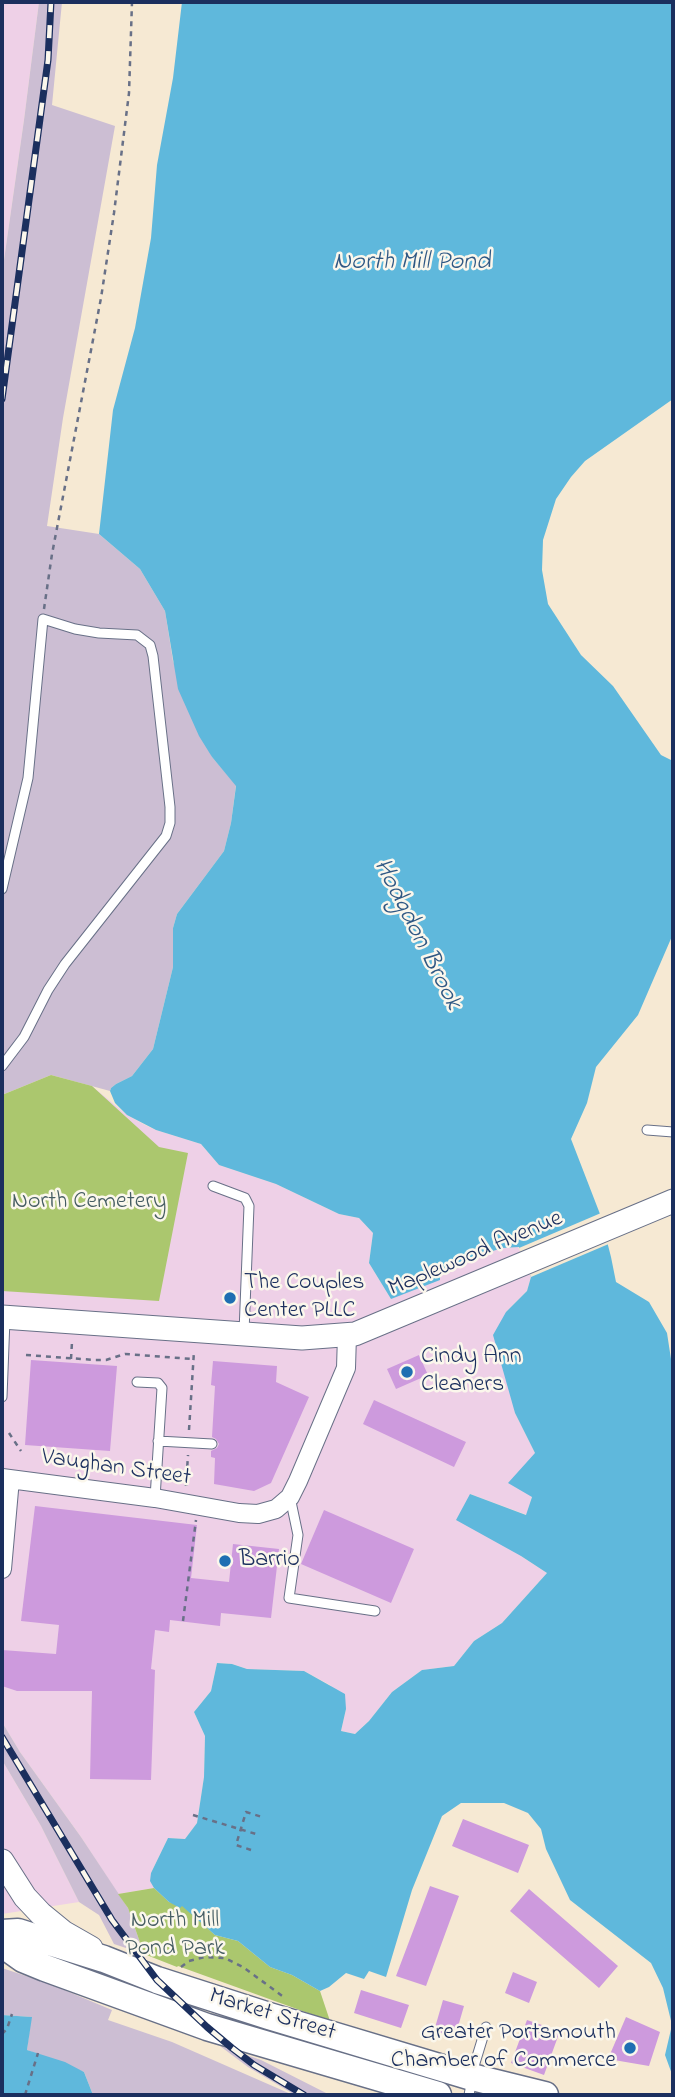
<!DOCTYPE html>
<html>
<head>
<meta charset="utf-8">
<style>
	body { margin:0 }
	#map { position:relative; width:675px; height:2097px; overflow:hidden; background:#f6e9d3; font-family:"Indie Flower",sans-serif }
	canvas { display:block }
	.frame { position:absolute; inset:0; border:4px solid #1b2f5e; pointer-events:none }
</style>
</head>
<body>
<div id="map">
<canvas width="675" height="2097"></canvas>
<div class="frame"></div>
</div>
<script>
const context = document.querySelector('canvas').getContext('2d');
context.lineJoin = 'round';
function fillPath(path, color) {
  context.fillStyle = color;
  context.fill(path, 'evenodd');
}
function shape(rows) {
  const path = new Path2D();
  for (const r of rows) {
    path.moveTo(r[0], r[1]);
    for (let i = 2; i < r.length; i += 2) path.lineTo(r[i], r[i + 1]);
  }
  return path;
}
function stroke(path, color, width, dash) {
  context.strokeStyle = color;
  context.lineWidth = width;
  context.lineCap = dash ? 'butt' : 'round';
  context.setLineDash(dash || []);
  context.stroke(path);
}
function drawText(font, color, halo, rows, align = 'center') {
  context.font = font + ' "Indie Flower",sans-serif';
  context.lineWidth = 5;
  context.setLineDash([]);
  context.textBaseline = 'middle';
  context.strokeStyle = halo;
  context.fillStyle = color;
  for (const [text, x, y, turn = 0] of rows) {
    context.save();
    context.translate(x, y);
    context.rotate((+turn || 0) * Math.PI / 180);
    context.textAlign = isNaN(turn) ? turn : align;
    if (halo) context.strokeText(text, 0, 0);
    context.fillText(text, 0, 0);
    context.restore();
  }
}
fillPath(shape([
	[2,2,39,2,24,120,2,274],
	[92,1086,127,1115,147,1126,156,1130,201,1144,219,1165,276,1184,339,1214,359,1218,373,1233,369,1263,391,1299,440,1271,472,1257,503,1248,518,1247,531,1277,527,1291,506,1312,515,1413,535,1453,532,1496,527,1515,470,1494,521,1556,547,1573,502,1623,474,1641,454,1666,422,1670,392,1692,369,1721,355,1734,341,1731,346,1709,330,1685,304,1671,247,1669,232,1664,217,1663,211,1691,194,1712,205,1736,204,1777,197,1823,185,1839,168,1838,151,1873,152,1884,154,1888,118,1894,81,1837,20,1752,2,1722,2,1095],
	[2,1760,41,1826,79,1902,2,1914]
]), '#eed0e7');
fillPath(shape([
	[39,2,62,2,52,105,115,126,63,418,47,526,99,534,140,569,165,611,173,661,212,757,236,785,231,823,224,851,177,914,173,928,173,967,153,1049,132,1076,116,1084,111,1088,110,1091,51,1075,2,1095,2,274,24,120],
	[2,1722,20,1752,81,1837,128,1908,144,1954,114,1944,99,1915,79,1902,41,1826,2,1760],
	[2,1968,50,1984,112,2010,108,2020,172,2042,293,2095,93,2095,84,2072,27,2050,31,2017,2,2015],
	[220,2046,261,2060,330,2095,295,2095,248,2067]
]), '#ccbed3');
fillPath(shape([
	[51,1075,92,1086,159,1147,188,1153,159,1301,2,1291,2,1095],
	[154,1888,169,1902,182,1905,215,1935,238,1941,270,1967,292,1975,320,1991,330,2021,178,1966,177,1967,144,1954,128,1908,118,1894]
]), '#abc76e');
fillPath(shape([
	[182,2,673,2,673,399,585,461,571,477,556,499,543,540,542,570,548,604,581,655,613,686,661,755,673,761,673,934,638,1015,596,1067,587,1103,571,1139,600,1214,611,1257,616,1282,649,1302,667,1333,673,1372,673,2077,665,2055,672,2025,663,1988,651,1963,570,1900,546,1849,541,1829,528,1813,504,1803,461,1803,442,1816,412,1890,386,1977,369,1971,364,1979,346,1973,329,1987,320,1991,292,1975,270,1967,238,1941,215,1935,182,1906,180,1908,169,1902,154,1888,150,1881,151,1873,168,1838,185,1839,197,1823,204,1777,205,1736,194,1712,211,1691,217,1663,232,1664,247,1669,304,1671,345,1694,346,1709,341,1731,355,1734,369,1721,392,1692,422,1670,454,1666,474,1641,502,1623,547,1573,521,1556,456,1520,470,1494,526,1515,532,1497,508,1483,535,1453,515,1413,493,1335,506,1312,527,1291,531,1277,519,1247,503,1248,472,1257,440,1271,440,1280,391,1299,369,1263,373,1233,359,1218,339,1214,276,1184,219,1165,201,1144,156,1130,127,1115,115,1103,110,1091,111,1088,116,1084,132,1076,153,1049,173,967,173,928,177,914,224,851,231,823,236,786,212,757,199,736,178,689,165,611,140,569,99,534,113,410,135,328,151,238,157,165,173,78],
	[2,2015,32,2017,27,2050,65,2062,84,2072,93,2095,2,2095]
]), '#5fb8dc');
fillPath(shape([
	[601,1213,611,1243,531,1277,519,1248]
]), '#f6e9d3');
fillPath(shape([
	[419,1355,428,1375,396,1389,387,1369],
	[31,1360,117,1366,110,1451,25,1445],
	[213,1361,277,1366,276,1382,309,1397,271,1483,254,1491,214,1484,215,1458,211,1457,211,1451,217,1448,219,1444,216,1439,212,1437,215,1386,211,1385],
	[374,1400,466,1442,454,1467,363,1424],
	[35,1506,197,1525,191,1578,229,1582,233,1544,279,1549,271,1618,221,1613,220,1626,170,1620,169,1632,155,1630,151,1669,155,1670,151,1780,90,1779,92,1691,17,1691,2,1686,2,1650,56,1654,59,1625,21,1621],
	[324,1510,414,1549,391,1603,301,1564],
	[463,1819,529,1845,518,1873,452,1846],
	[430,1886,459,1896,426,1986,396,1976],
	[529,1889,618,1966,599,1988,510,1911],
	[513,1972,537,1982,529,2003,505,1993],
	[361,1990,409,2005,401,2028,354,2013],
	[443,2000,464,2006,455,2037,434,2031],
	[626,2017,660,2032,649,2066,608,2059],
	[527,2020,560,2031,544,2075,511,2063]
]), '#cd9add');
const service = shape([
	[2,889,28,778,43,619,75,629,99,633,137,635,150,645,153,656,170,807,170,823,166,836,65,964,48,990,24,1037,2,1066],
	[647,1130,673,1132],
	[213,1186,245,1198,249,1206,244,1332],
	[137,1382,158,1383,162,1388,155,1498],
	[2,1397,5,1319],
	[158,1441,212,1444],
	[290,1497,298,1535,289,1598,375,1611],
	[469,2095,475,2063,486,2027]
]);
const minor = shape([
	[2,1478,155,1498,239,1513,258,1514,276,1509,290,1497,298,1481,346,1368,347,1335],
	[2,1569,10,1479]
]);
const tertiary = shape([
	[2,1317,302,1338,355,1334,673,1201],
	[2,1861,25,1897,41,1914,63,1932,91,1948]
]);
const secondary = shape([
	[2,1933,18,1932,104,1959,157,1980,269,2016,472,2077,545,2095],
	[2,1944,23,1959,45,1968,207,2027,438,2095]
]);
stroke(service, '#687087', 11);
stroke(minor, '#687087', 20);
stroke(tertiary, '#687087', 25);
stroke(secondary, '#687087', 29);
stroke(shape([
	[44,609,52,554,101,298,114,213,129,93,132,2],
	[26,1355,95,1360,106,1360,125,1354,193,1359],
	[71,1359,72,1342],
	[189,1430,194,1351],
	[9,1433,21,1451],
	[186,1486,188,1455],
	[183,1621,196,1520],
	[193,1815,256,1834],
	[251,1850,236,1845,246,1812,262,1817],
	[181,1967,189,1961,205,1957,225,1958,243,1967,285,1998],
	[2,2034,7,2029,12,2014],
	[25,2095,38,2053]
]), '#687087', 2.5, [5, 5]);
stroke(service, '#fff', 9);
stroke(minor, '#fff', 18);
stroke(tertiary, '#fff', 23);
stroke(secondary, '#fff', 26);
const rail = shape([
	[2,399,48,60,51,2],
	[2,1737,112,1920,157,1980,207,2027,232,2048,254,2065,304,2095]
]);
stroke(rail, '#1b2f5e', 7);
stroke(rail, '#fbf7ec', 4.5, [13]);
for (const [x, y, r, color] of [
	[230,1298,7,"#1f6fb2"],
	[407,1372,7,"#1f6fb2"],
	[225,1561,7,"#1f6fb2"],
	[630,2048,7,"#1f6fb2"]
]) {
  const dot = new Path2D();
  dot.arc(x, y, r, 0, 2 * Math.PI);
  context.fillStyle = color;
  context.fill(dot);
  stroke(dot, '#fbf7ec', 2.5);
}
drawText('24px', '#465d63', '#fbf7ec', [
	["North Cemetery",89,1203],
	["North Mill",175,1922],
	["Pond Park",175,1950]
]);
drawText('24px', '#1b2f5e', '#fbf7ec', [
	["Maplewood Avenue",476,1255,-23],
	["Vaughan Street",116,1469,8],
	["Market Street",272,2016,17]
]);
drawText('24px', '#1b2f5e', '#fbf7ec', [
	["The Couples",244,1284],
	["Center PLLC",244,1312],
	["Cindy Ann",421,1358],
	["Cleaners",421,1386],
	["Barrio",239,1561],
	["Greater Portsmouth",616,2034,"right"],
	["Chamber of Commerce",616,2062,"right"]
], 'left');
drawText('italic 26px', '#2f5884', '#fbf7ec', [
	["North Mill Pond",412,264],
	["Hodgdon Brook",416,935,63]
]);
</script>
</body>
</html>
